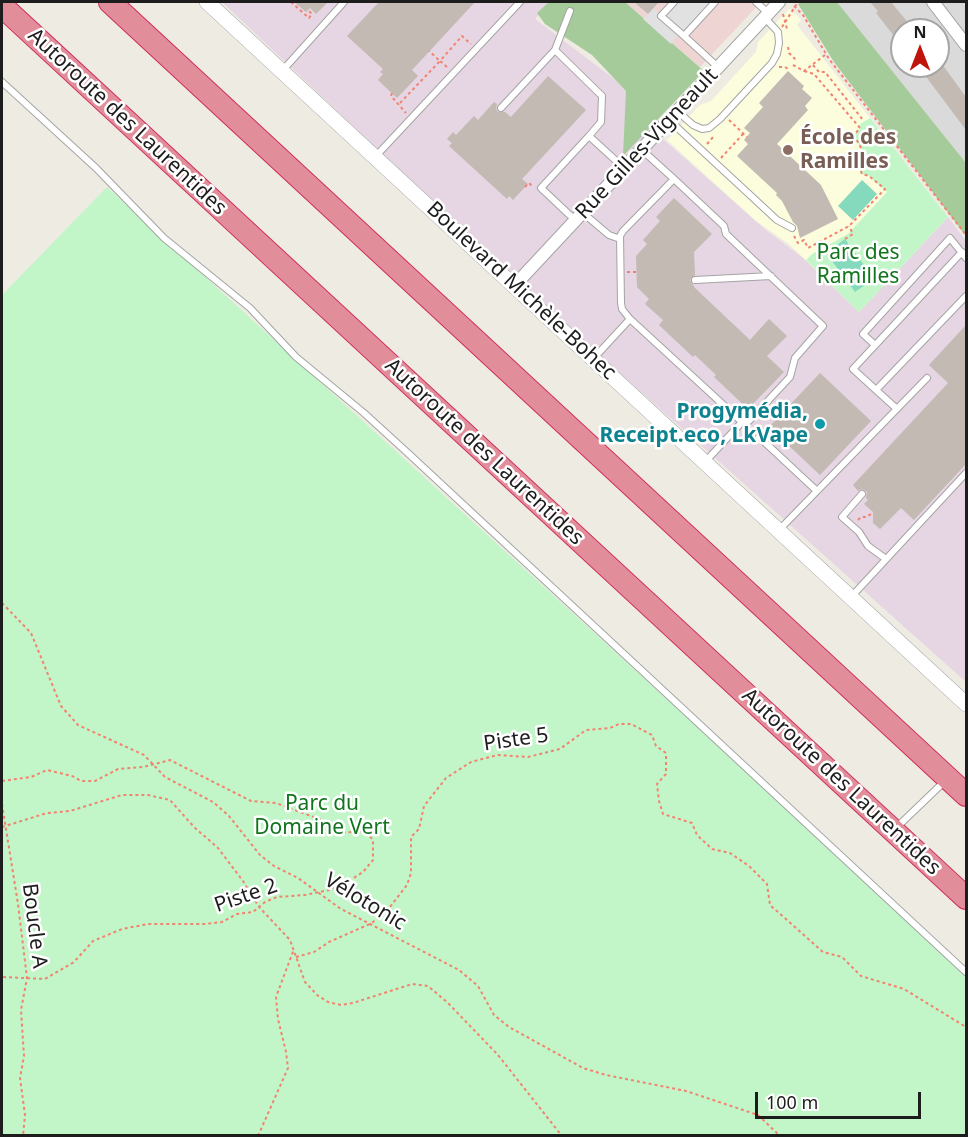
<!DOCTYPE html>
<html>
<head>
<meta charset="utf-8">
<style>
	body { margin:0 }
	#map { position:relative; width:968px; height:1137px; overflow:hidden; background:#eeebe3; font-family:"Noto Sans",sans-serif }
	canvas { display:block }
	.frame { position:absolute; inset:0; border:3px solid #1d1d1d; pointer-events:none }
	.north { position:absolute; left:890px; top:18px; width:60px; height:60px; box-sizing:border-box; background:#fff; border:2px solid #a5a5a5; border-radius:50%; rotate:0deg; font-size:16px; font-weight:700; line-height:24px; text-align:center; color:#1d1d1d }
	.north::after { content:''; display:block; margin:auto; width:21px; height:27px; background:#bf130b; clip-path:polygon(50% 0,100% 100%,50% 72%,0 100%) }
	.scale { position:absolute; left:755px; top:1092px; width:166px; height:27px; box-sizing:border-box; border:3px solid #1d1d1d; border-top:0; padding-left:8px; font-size:18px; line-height:21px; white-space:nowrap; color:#1d1d1d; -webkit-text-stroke:4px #fff; paint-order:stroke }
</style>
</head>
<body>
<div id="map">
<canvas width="968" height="1137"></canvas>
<div class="frame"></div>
<div class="north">N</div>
<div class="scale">100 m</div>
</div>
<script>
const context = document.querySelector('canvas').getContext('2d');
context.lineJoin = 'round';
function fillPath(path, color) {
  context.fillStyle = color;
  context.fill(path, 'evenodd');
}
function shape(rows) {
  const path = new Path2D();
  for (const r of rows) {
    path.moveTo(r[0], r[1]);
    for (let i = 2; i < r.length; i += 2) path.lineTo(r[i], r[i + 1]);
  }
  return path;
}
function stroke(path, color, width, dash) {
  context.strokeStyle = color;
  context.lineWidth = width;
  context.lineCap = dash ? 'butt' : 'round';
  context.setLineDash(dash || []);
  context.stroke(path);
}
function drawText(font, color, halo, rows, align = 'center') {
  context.font = font + ' "Noto Sans",sans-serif';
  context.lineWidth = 5;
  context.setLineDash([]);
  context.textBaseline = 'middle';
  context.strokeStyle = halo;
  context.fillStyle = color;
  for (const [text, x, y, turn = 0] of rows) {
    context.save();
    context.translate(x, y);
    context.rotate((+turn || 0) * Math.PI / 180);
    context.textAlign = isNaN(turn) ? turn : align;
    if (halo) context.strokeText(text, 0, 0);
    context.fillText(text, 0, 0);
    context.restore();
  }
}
fillPath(shape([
	[837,2,966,2,966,163],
	[902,30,938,30,938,66,902,66]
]), '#dbdada');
fillPath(shape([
	[625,2,761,2,700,67]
]), '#eed5d3');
fillPath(shape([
	[222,2,551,2,535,19,634,94,647,125,767,231,806,260,859,311,948,217,966,241,966,682,518,282]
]), '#e6d5e2');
fillPath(shape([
	[789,9,799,17,801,20,797,25,948,217,859,312,789,244,756,221,667,140,700,105,711,101,756,52,758,42]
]), '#fcfddd');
fillPath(shape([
	[549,2,625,2,704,71,623,156,626,91,592,55,545,24,537,13],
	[801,2,837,2,966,163,966,236,834,62,798,4]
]), '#a6cb9a');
fillPath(shape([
	[870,118,948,217,859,312,806,260,812,254,848,234,887,192,869,176,862,174,858,164,865,155,854,135,860,129,860,124],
	[107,187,966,973,966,1135,2,1135,2,295]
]), '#c2f6c8');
fillPath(shape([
	[862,180,877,194,853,220,838,206],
	[845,239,874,279,855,292,826,253]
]), '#85d9bc');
fillPath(shape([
	[674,2,715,2,684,36,680,33,671,44,643,19,653,8,661,15]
]), '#e1e1e1');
fillPath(shape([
	[294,2,328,2,316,14,310,8,306,12],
	[379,2,475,2,412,70,418,76,397,98,378,80,383,74,380,72,383,69,347,36],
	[634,2,659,2,648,14],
	[870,2,891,2,914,30,902,30,902,46,876,13,878,11],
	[942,64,966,97,966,130,918,66,938,66],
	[788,71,804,86,802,89,812,98,805,106,808,110,777,144,821,185,838,219,800,238,797,226,793,222,782,201,776,195,777,193,737,156,748,144,744,140,750,133,744,128,763,107,759,103],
	[548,76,586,110,522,179,528,184,525,187,513,200,509,196,507,199,449,146,452,143,447,139,453,132,456,135,474,116,478,120,494,102,497,104,496,109,498,112,505,112,511,117],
	[674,198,712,234,694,252,695,275,690,280,695,288,750,340,769,319,787,336,767,356,784,372,748,409,714,377,716,375,695,355,693,357,659,325,663,320,645,304,649,299,637,287,636,256,647,244,643,240,660,221,656,217],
	[966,325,966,464,914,520,901,508,880,529,873,523,873,512,864,504,868,500,866,498,867,492,862,489,858,491,853,485,948,383,929,365],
	[820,373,871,421,820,475,769,427]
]), '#c2bab3');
const service = shape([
	[674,2,661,16,684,36],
	[715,2,684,36,718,67],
	[756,2,768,13],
	[555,50,570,11],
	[283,70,344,2],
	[2,82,96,168,164,238,250,308,296,357,364,413,410,455,966,972],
	[501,108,555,50,602,96,601,122,589,136],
	[677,111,693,125,702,129,709,128,720,119,772,63,777,54,779,43,778,32,765,18],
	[669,120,777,220,792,228],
	[375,157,520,2],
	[674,179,724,226,726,234,823,326,795,358,790,377,749,421,742,422],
	[583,213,609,235,620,239],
	[576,221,541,188,589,136,624,168],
	[695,280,771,276],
	[630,319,622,309,621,303,620,236,623,231,674,179,642,150],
	[875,345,863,334,950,238,966,258],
	[594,358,630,319,742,422,705,462],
	[876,390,853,369,962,252],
	[897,409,876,390,966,296],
	[759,437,817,491,779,530],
	[817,491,927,378],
	[862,494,842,517,859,532,868,546,886,559],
	[852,596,966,473],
	[896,828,945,781]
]);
const minor = shape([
	[933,2,966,45],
	[515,285,779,2]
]);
const tertiary = shape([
	[207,2,966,704]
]);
const motorway = shape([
	[110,2,966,795],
	[2,6,966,898]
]);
stroke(service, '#a4a4a4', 8);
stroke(minor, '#a4a4a4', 14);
stroke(tertiary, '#a4a4a4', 16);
stroke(motorway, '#cf2d5d', 24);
stroke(shape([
	[291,2,309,18,312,14,308,10],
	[794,6,803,15,829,59,966,235],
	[783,14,787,29],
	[782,27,798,2],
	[788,47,789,53,797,61],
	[793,65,804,71,825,55],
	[813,65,819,72,825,72,863,120],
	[447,67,440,61,462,36,471,44],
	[779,67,785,67,790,70],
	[392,93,391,96,406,113],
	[400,103,440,61,429,51],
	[729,120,747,137],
	[707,144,715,135],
	[721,158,743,134],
	[525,187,529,183,533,187],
	[794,236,798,243,804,240,808,248,849,226,885,189,869,176,862,174,858,164,865,155,854,135,860,128,814,74,804,71],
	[845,239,853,234,849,226],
	[627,272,636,272],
	[858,520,861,517,866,517,873,513],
	[2,603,31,633,61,706,78,725,144,755,165,777,213,802,229,816,260,855,274,866,298,878,341,909,459,970,478,986,494,1015,509,1027,583,1068,606,1075,686,1091,758,1115,780,1136],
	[2,781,31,777,47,770,72,776,81,781,95,781,118,769,143,767,170,760,251,801,276,803,327,822,338,833,365,831,373,840,373,860,363,872,349,881,329,890,305,895,277,897,265,902,253,912,237,914,222,922,205,924,148,924,122,929,93,941,74,962,45,979,2,977],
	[2,804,18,904,27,978,21,1010,24,1056,20,1078,25,1115,23,1136],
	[2,827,47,813,70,811,122,795,148,795,170,800,194,827,218,848,243,881,259,907,290,940,305,982,317,995,328,1002,341,1005,353,1003,412,984,428,986,448,1003,498,1055,562,1136],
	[296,957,314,952,329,942,372,923,390,907,407,885,411,873,411,837,419,829,424,806,446,778,471,762,498,755,528,757,560,749,586,730,610,728,619,724,631,724,652,735,656,746,666,753,666,774,657,784,659,801,663,814,692,823,697,835,712,849,730,853,749,866,767,884,770,905,823,952,842,957,861,976,904,989,966,1027],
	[258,1136,288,1068,286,1052,278,1019,276,997,294,949]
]), '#f28370', 2, [3, 3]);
stroke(service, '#fff', 6);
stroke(minor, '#fff', 12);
stroke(tertiary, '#fff', 15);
stroke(motorway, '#e18e9a', 22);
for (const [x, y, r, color] of [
	[788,150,6,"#8d6e63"],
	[820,424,6,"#0f9aa8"]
]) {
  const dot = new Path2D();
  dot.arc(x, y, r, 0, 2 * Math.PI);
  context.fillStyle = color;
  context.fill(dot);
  stroke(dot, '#fff', 2);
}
drawText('21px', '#1d1d1d', '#fff', [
	["Autoroute des Laurentides",127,122,43],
	["Rue Gilles-Vigneault",647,144,-47],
	["Boulevard Michèle-Bohec",521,291,43],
	["Autoroute des Laurentides",484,452,43],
	["Piste 5",516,740,-8],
	["Autoroute des Laurentides",841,782,43],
	["Piste 2",246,896,-19],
	["Vélotonic",365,902,31],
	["Boucle A",34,926,83]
]);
drawText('bold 21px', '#785e54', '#fff', [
	["École des",800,138],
	["Ramilles",800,162]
], 'left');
drawText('21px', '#11751e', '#fff', [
	["Parc des",858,253],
	["Ramilles",858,277],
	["Parc du",322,804],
	["Domaine Vert",322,828]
]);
drawText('bold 21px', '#0d838f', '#fff', [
	["Progymédia,",808,412],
	["Receipt.eco, LkVape",808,436]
], 'right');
</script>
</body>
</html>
